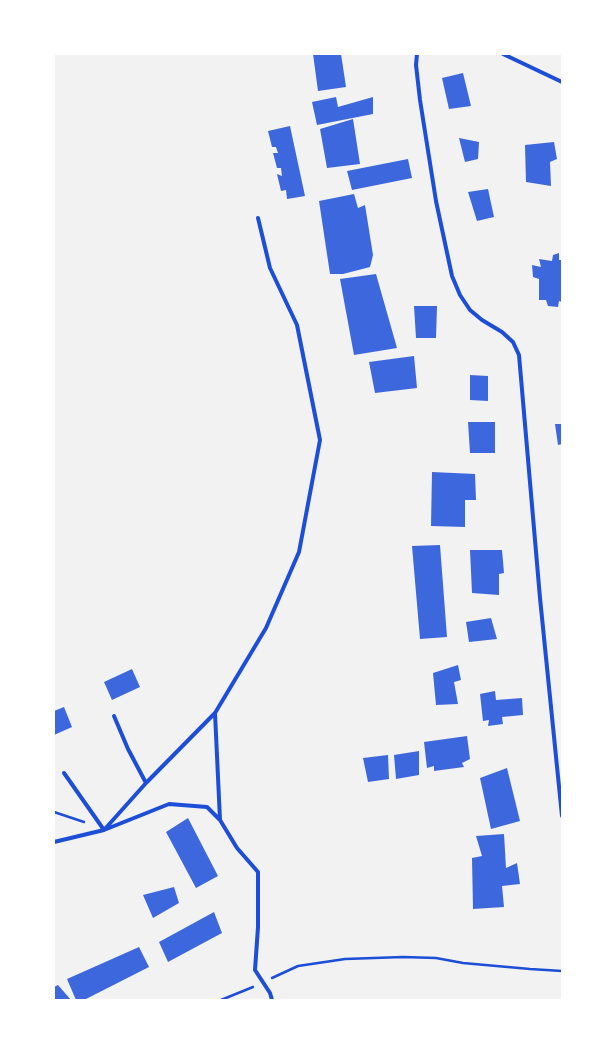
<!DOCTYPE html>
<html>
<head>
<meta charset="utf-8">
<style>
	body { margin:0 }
	#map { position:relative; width:616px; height:1054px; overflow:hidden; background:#f2f2f2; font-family:Figtree,sans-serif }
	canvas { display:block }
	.frame { position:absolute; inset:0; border:55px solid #fff; pointer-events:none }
</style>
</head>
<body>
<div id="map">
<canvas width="616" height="1054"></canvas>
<div class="frame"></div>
</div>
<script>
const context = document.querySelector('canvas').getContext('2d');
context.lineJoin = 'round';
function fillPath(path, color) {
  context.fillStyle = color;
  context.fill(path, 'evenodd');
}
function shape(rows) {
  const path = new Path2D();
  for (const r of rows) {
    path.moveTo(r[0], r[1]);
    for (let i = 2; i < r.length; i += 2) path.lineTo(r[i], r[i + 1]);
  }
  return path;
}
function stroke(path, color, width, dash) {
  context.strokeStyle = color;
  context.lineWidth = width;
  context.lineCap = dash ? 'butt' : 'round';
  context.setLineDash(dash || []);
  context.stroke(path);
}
fillPath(shape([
	[313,54,341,54,346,87,318,91],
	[463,73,471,106,449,109,442,78],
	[336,97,338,107,373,97,373,114,317,125,312,102],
	[353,119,360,164,327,168,320,129],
	[290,126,305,196,287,199,286,190,281,191,277,174,282,176,281,168,277,168,273,153,278,153,276,147,272,147,268,131],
	[459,138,479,142,478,159,465,162],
	[554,142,557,159,550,162,551,186,526,182,525,145],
	[408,159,412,178,352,190,347,171],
	[488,189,494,217,477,221,468,192],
	[354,194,358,208,365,205,373,255,370,267,343,274,330,274,319,201],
	[559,253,559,260,562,260,562,302,559,301,558,307,548,306,546,300,539,300,539,279,533,277,532,265,541,267,539,259,552,261,553,255],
	[376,274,397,348,354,355,340,279],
	[414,306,437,306,436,338,416,338],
	[414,356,417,388,375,393,369,362],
	[470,375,488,376,488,401,470,400],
	[468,422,495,422,495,453,470,453],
	[555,424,562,424,562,444,558,445],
	[432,472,475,474,476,500,465,500,465,527,431,526],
	[440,545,447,637,420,639,412,546],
	[470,550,502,550,504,573,499,574,499,595,472,593],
	[491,618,497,639,469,642,466,622],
	[458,665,461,680,454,682,458,704,436,705,433,673],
	[132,669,140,687,112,700,104,682],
	[495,691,496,700,522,698,523,715,502,717,503,724,488,726,489,720,483,721,480,694],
	[64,707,72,727,54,735,54,711],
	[467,736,470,759,462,763,464,767,434,771,434,766,427,768,424,742],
	[419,751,419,775,396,779,394,755],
	[388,755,389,779,368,782,363,758],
	[507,768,520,821,491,829,480,778],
	[188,818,218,876,196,888,166,832],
	[504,834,506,868,517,863,520,884,502,886,504,907,473,909,472,858,482,856,476,836],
	[174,887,179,903,153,918,143,895],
	[214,912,222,933,168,962,159,942],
	[139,947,149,967,84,1000,76,1000,67,979],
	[58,985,71,1000,54,1000,54,987]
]), '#3d67dc');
stroke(shape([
	[54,812,84,822],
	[272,978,298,966,345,959,403,957,436,958,463,963,530,969,562,971],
	[221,1000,253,987]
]), '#1d4ed8', 2.5);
stroke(shape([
	[417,54,416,65,420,100,436,201,452,276,460,295,470,310,482,320,502,332,513,342,519,355,540,598,562,816],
	[503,54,562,82],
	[215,713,220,820],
	[114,716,128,749,146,783],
	[64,773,104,830,169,804,207,807,220,820,237,848,258,872,258,927,255,970,270,993,272,1000],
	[54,842,104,830,146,783,215,713,266,628,299,552,320,440,297,325,270,268,258,218]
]), '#1d4ed8', 4);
</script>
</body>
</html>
